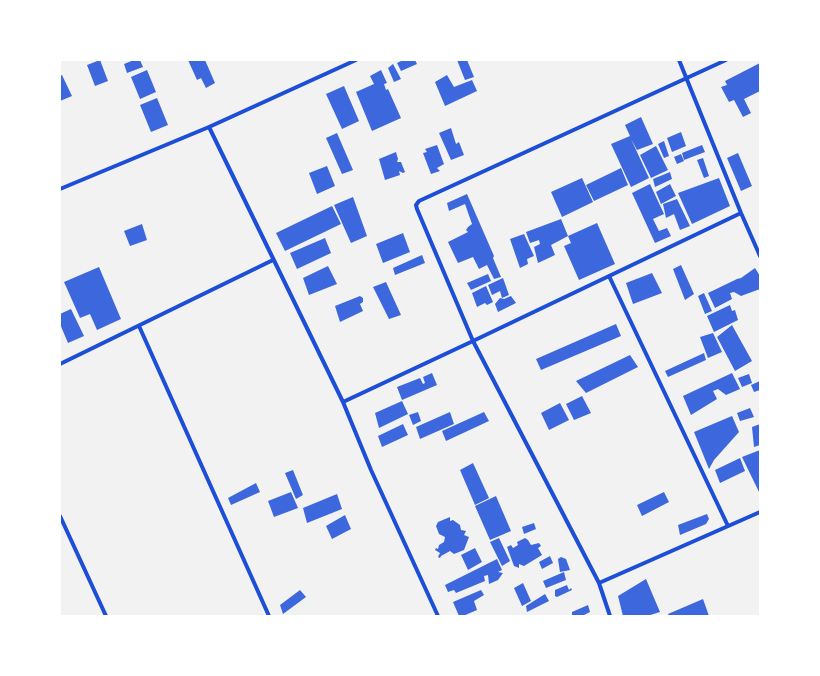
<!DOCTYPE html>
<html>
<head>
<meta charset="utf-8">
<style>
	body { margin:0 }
	#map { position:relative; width:820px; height:676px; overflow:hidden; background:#f2f2f2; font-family:Overpass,sans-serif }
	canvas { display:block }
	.frame { position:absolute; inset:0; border:61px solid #fff; pointer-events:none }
</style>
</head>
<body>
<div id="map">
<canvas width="820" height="676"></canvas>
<div class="frame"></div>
</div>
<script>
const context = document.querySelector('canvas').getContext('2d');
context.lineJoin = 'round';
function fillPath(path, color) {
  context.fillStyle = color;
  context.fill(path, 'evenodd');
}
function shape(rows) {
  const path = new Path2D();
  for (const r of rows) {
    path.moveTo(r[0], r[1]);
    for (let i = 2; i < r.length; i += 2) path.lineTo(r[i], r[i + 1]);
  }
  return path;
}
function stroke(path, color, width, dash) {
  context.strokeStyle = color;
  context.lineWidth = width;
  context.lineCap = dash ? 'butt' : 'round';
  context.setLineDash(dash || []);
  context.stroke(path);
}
fillPath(shape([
	[100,60,108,81,95,86,87,65],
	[134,60,140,60,143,67,127,73,124,64],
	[188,60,205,60,215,83,206,88,201,78,197,80],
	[403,60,415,60,417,64,401,71,397,63],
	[457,60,467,60,474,77,465,80],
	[760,63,760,91,744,99,751,113,743,117,734,100,729,102,721,87,727,85,725,81],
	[393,64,401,79,394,82,388,68],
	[147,70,156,92,140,99,131,77],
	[381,70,387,83,384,84,386,90,388,89,401,118,372,131,356,92,374,84,370,76],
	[62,75,72,96,60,101,60,76],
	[447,75,454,87,472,80,477,91,445,106,435,82],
	[344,86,359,121,342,129,326,94],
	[157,98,168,125,151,132,140,105],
	[641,117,653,144,637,150,631,139,649,178,631,187,611,144,630,136,625,125],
	[451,128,456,144,459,142,464,155,451,160,439,133],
	[681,132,686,146,672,152,667,138],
	[337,133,353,170,342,174,326,138],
	[664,141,669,156,664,158,658,144],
	[437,145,444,164,437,168,440,171,431,174,423,153,427,152,425,149],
	[702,145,705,152,684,160,682,153],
	[656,146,668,170,651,178,640,155],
	[396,152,398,159,397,162,401,162,405,172,403,173,399,171,400,175,385,180,379,159],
	[738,153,752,186,741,191,727,158],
	[681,154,684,161,677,164,674,157],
	[703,158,709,176,704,178,697,160],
	[327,166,335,186,317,194,309,173],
	[621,168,628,185,594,201,586,185],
	[670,172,672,179,655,187,653,179],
	[582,178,593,202,562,217,551,192],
	[719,178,730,206,692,224,678,193],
	[650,184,664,214,653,219,659,231,667,228,671,236,655,243,632,193],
	[670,184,676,196,661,204,656,192],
	[467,194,494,256,493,258,501,277,494,279,487,265,479,269,473,257,458,263,448,242,468,232,466,230,468,227,472,224,465,204,449,211,447,203],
	[353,197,367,236,351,243,334,205],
	[677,199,690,226,680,230,674,214,666,218,663,204],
	[332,206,341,224,285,251,276,233],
	[561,219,568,236,551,245,555,255,538,263,534,247,540,244,539,240,530,243,526,232],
	[597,223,615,264,579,280,564,246,571,243,568,236],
	[142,224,147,240,130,246,124,231],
	[403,233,410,252,383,263,376,244],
	[524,234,534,256,527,259,528,264,520,268,510,239],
	[325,238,331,253,297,269,290,253],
	[422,255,425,263,395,275,393,268],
	[681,265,694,294,685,300,673,269],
	[328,266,337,284,309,295,303,278],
	[99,267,121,319,97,330,90,314,80,318,64,282],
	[755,268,760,276,760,289,741,296,734,292,730,293,732,299,715,308,708,293,737,279,741,278],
	[652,273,662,293,633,304,626,283],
	[488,274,491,281,471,290,467,283],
	[503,278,509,295,502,298,500,291,492,295,488,285],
	[386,282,401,315,389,319,373,287],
	[486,286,493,302,487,305,485,303,477,307,472,293],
	[704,293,712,311,705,314,698,296],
	[360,296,363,298,363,302,360,304,363,311,340,322,335,306],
	[511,296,516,303,498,312,495,304,500,298,504,299],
	[730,305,732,311,735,310,738,320,714,332,707,316],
	[71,309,84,336,68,343,60,324,60,314],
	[616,324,621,336,541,370,536,359],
	[732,325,752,361,735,371,717,337],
	[713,333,722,352,708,358,700,337],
	[704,353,706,360,668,377,665,371],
	[630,355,638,367,586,393,576,381],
	[432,373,437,385,402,400,397,387,420,378,423,384,425,383,423,377],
	[732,373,740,389,726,395,718,389,713,391,717,399,691,415,683,396],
	[749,374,752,383,742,387,738,378],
	[760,381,760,390,754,392,751,385],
	[582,396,591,413,574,420,566,404],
	[402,401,408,414,379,428,375,413],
	[560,403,569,420,549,430,541,413],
	[750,408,754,417,740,421,737,413],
	[418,412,421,421,413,425,409,415],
	[450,412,454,424,420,439,416,427],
	[484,412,489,421,446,441,442,431],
	[732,416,739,432,714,460,709,469,694,432],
	[403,424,408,435,382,447,378,436],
	[760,424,760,445,754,447,752,427],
	[760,450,760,494,742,457],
	[740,458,745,471,720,483,715,470],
	[473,463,489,498,475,505,460,470],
	[293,470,303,495,296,499,285,473],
	[256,483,260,492,231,505,228,498],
	[291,492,298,508,274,517,268,501],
	[664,492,669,502,642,516,637,505],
	[337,494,342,509,307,523,303,508],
	[496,496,511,531,490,540,475,506],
	[707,514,709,519,706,524,680,535,678,525],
	[345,515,351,529,332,539,326,526],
	[450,517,450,521,453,520,460,525,461,530,466,531,464,535,469,537,464,550,454,554,450,551,441,556,440,558,438,557,440,553,435,550,436,548,438,549,439,545,444,542,445,537,439,534,436,526,438,522],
	[534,523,536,529,524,534,522,527],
	[499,538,510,561,502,566,490,542],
	[525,538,528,540,531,545,539,543,541,546,538,548,542,555,524,566,519,564,519,568,514,566,507,547,511,545,513,548,518,545,517,542],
	[475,548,482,562,468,570,461,555],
	[550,556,553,563,542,569,539,562],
	[561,557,566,559,570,570,560,572,558,559],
	[497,559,502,570,498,572,503,573,498,580,489,584,488,575,484,576,485,581,456,593,454,590,448,592,445,585],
	[564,572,566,580,546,588,543,581],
	[646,579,660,612,647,616,623,616,618,596],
	[523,583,531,601,522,606,514,588],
	[567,585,569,590,571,588,572,590,557,597,555,596,555,590],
	[300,590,306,597,283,614,280,605],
	[481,590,484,595,474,601,477,610,463,616,459,616,453,602],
	[545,594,549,601,527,612,526,606],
	[703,599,709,616,669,616,668,614],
	[588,605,590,612,582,616,572,616,572,612]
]), '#3d67dc');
stroke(shape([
	[679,60,741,213,760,256],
	[209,127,343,402,371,470,438,616],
	[60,189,209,127,356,60],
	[609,276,728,526],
	[139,326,269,616],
	[60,364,273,260],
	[343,402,473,341,741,213],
	[60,516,106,616],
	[599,583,760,512],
	[610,616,599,583,473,341,417,209,416,205,419,201,726,60]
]), '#1d4ed8', 4);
</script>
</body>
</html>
